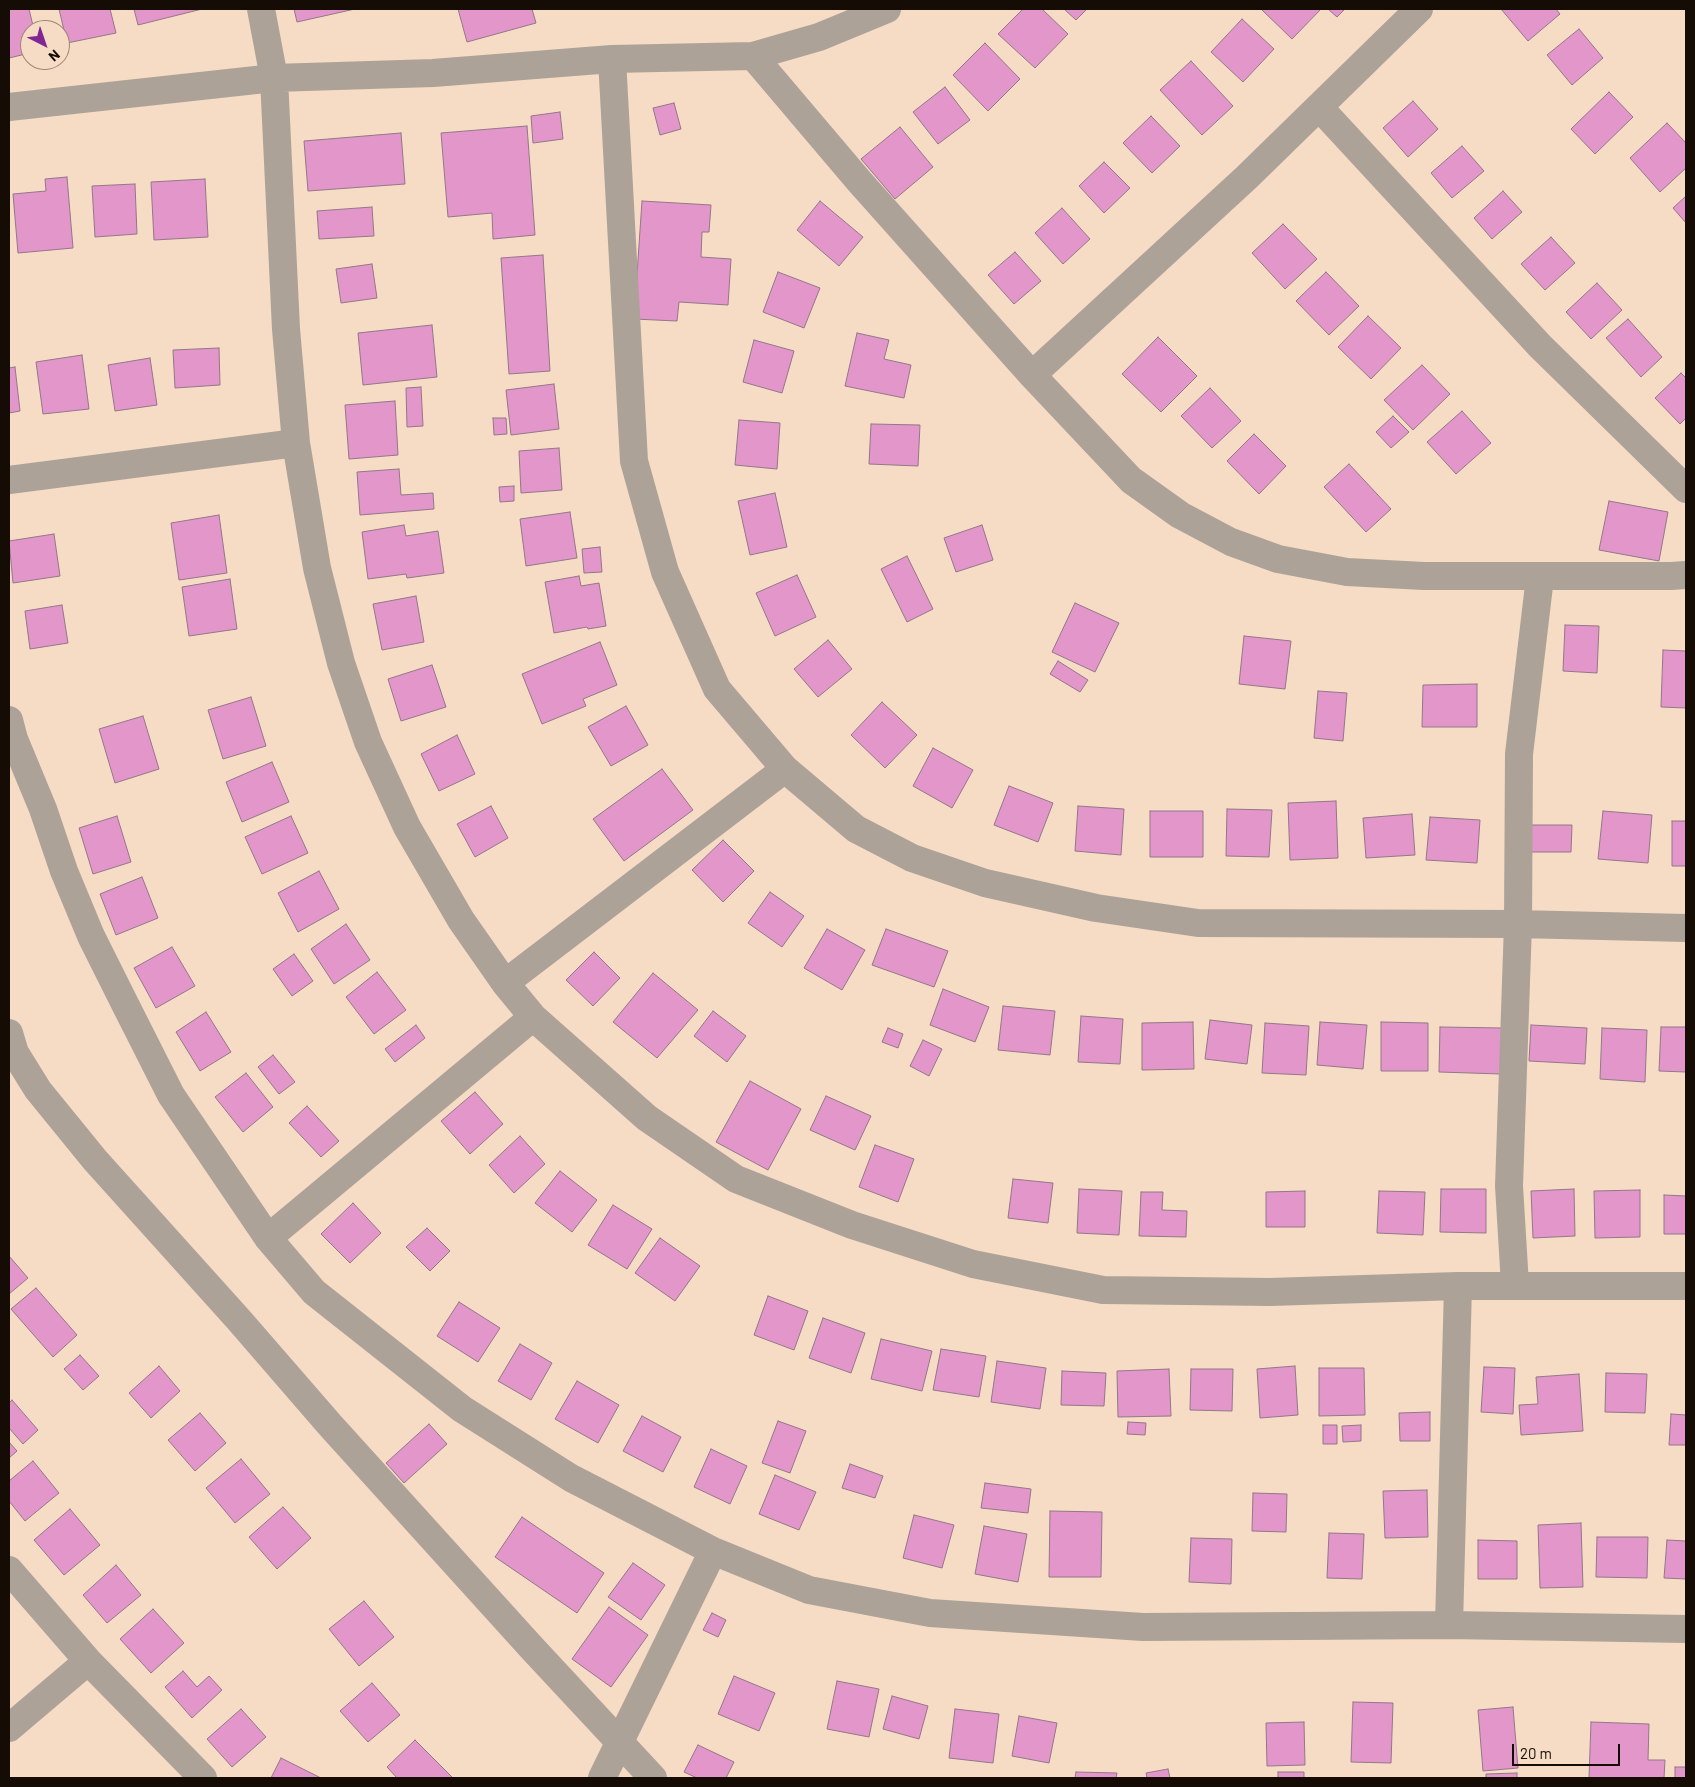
<!DOCTYPE html>
<html>
<head>
<meta charset="utf-8">
<style>
	body { margin:0 }
	#map { position:relative; width:1695px; height:1787px; overflow:hidden; background:#f6dbc5; font-family:Barlow,sans-serif }
	canvas { display:block }
	.frame { position:absolute; inset:0; border:10px solid #150c06; pointer-events:none }
	.north { position:absolute; left:20px; top:20px; width:50px; height:50px; box-sizing:border-box; background:#f6dbc5; border:1px solid #9c8879; border-radius:50%; rotate:139deg; font-size:14px; font-weight:700; line-height:20px; text-align:center; color:#150c06 }
	.north::after { content:''; display:block; margin:auto; width:18px; height:22px; background:#812693; clip-path:polygon(50% 0,100% 100%,50% 72%,0 100%) }
	.scale { position:absolute; left:1512px; top:1744px; width:108px; height:22px; box-sizing:border-box; border:2px solid #150c06; border-top:0; padding-left:6px; font-size:15px; line-height:18px; white-space:nowrap; color:#150c06; -webkit-text-stroke:4px #f6dbc5; paint-order:stroke }
</style>
</head>
<body>
<div id="map">
<canvas width="1695" height="1787"></canvas>
<div class="frame"></div>
<div class="north">N</div>
<div class="scale">20 m</div>
</div>
<script>
const context = document.querySelector('canvas').getContext('2d');
context.lineJoin = 'round';
function fillPath(path, color) {
  context.fillStyle = color;
  context.fill(path, 'evenodd');
}
function shape(rows) {
  const path = new Path2D();
  for (const r of rows) {
    path.moveTo(r[0], r[1]);
    for (let i = 2; i < r.length; i += 2) path.lineTo(r[i], r[i + 1]);
  }
  return path;
}
function stroke(path, color, width, dash) {
  context.strokeStyle = color;
  context.lineWidth = width;
  context.lineCap = dash ? 'butt' : 'round';
  context.setLineDash(dash || []);
  context.stroke(path);
}
const building = shape([
	[9,9,29,9,34,30,30,30,30,53,9,58,9,9],
	[59,9,110,9,116,33,67,43,59,9],
	[134,9,202,9,138,25,134,9],
	[294,9,355,9,297,22,294,9],
	[458,9,532,9,536,23,467,42,458,9],
	[1023,9,1042,9,1068,34,1035,68,998,34,1023,9],
	[1064,9,1087,9,1076,20,1064,9],
	[1261,9,1321,9,1292,39,1261,9],
	[1328,9,1345,9,1337,17,1328,9],
	[1501,9,1556,9,1560,14,1528,41,1501,9],
	[1242,19,1274,49,1243,82,1211,52,1242,19],
	[1579,29,1603,58,1572,85,1547,55,1579,29],
	[985,43,1020,79,988,111,953,75,985,43],
	[1191,61,1233,106,1202,135,1160,90,1191,61],
	[945,87,970,120,938,144,913,112,945,87],
	[1609,92,1633,117,1595,154,1571,129,1609,92],
	[1413,101,1438,129,1408,157,1383,128,1413,101],
	[674,103,681,129,660,135,653,108,674,103],
	[560,112,563,139,533,143,531,116,560,112],
	[1151,116,1180,146,1152,173,1123,143,1151,116],
	[1667,123,1686,143,1686,168,1660,192,1630,158,1667,123],
	[527,126,535,235,493,239,492,213,448,217,441,133,527,126],
	[900,127,933,167,895,199,861,159,900,127],
	[401,133,405,184,308,191,304,141,401,133],
	[1462,146,1484,171,1452,198,1431,173,1462,146],
	[1104,162,1130,188,1104,213,1079,186,1104,162],
	[67,177,73,248,18,253,13,194,46,191,45,179,67,177],
	[205,179,208,237,154,240,151,182,205,179],
	[135,184,137,234,95,237,92,186,135,184],
	[1503,191,1522,212,1492,239,1474,218,1503,191],
	[1686,196,1686,223,1673,208,1686,196],
	[642,201,711,205,709,232,702,232,701,257,731,259,728,305,679,302,677,321,634,319,642,201],
	[820,201,863,237,839,266,797,230,820,201],
	[372,207,374,236,319,239,317,211,372,207],
	[1062,208,1090,239,1063,264,1035,233,1062,208],
	[1283,224,1317,259,1285,289,1252,253,1283,224],
	[1551,237,1575,263,1545,290,1521,264,1551,237],
	[1015,252,1041,281,1014,304,988,275,1015,252],
	[543,255,550,371,509,374,501,258,543,255],
	[372,264,377,298,341,303,336,269,372,264],
	[778,272,820,288,804,328,763,312,778,272],
	[1326,272,1359,306,1329,335,1296,301,1326,272],
	[1597,283,1622,310,1591,339,1566,312,1597,283],
	[1368,316,1401,348,1371,379,1338,347,1368,316],
	[1628,319,1662,357,1641,377,1606,338,1628,319],
	[432,325,437,377,363,385,358,333,432,325],
	[857,333,889,340,884,359,911,365,904,398,845,386,857,333],
	[1158,337,1197,376,1161,412,1122,374,1158,337],
	[754,340,794,351,782,393,743,382,754,340],
	[219,348,220,385,175,388,173,350,219,348],
	[82,355,89,409,43,414,36,362,82,355],
	[150,358,157,405,115,411,108,365,150,358],
	[1422,365,1450,394,1413,430,1384,400,1422,365],
	[15,367,20,411,9,413,9,368,15,367],
	[1681,373,1686,378,1686,418,1680,424,1655,398,1681,373],
	[554,384,559,429,511,435,506,390,554,384],
	[421,387,423,426,407,427,406,388,421,387],
	[1210,388,1241,421,1212,448,1181,416,1210,388],
	[395,401,398,455,349,459,345,405,395,401],
	[1462,411,1491,443,1456,474,1427,442,1462,411],
	[1393,416,1409,432,1391,448,1376,432,1393,416],
	[493,418,506,418,507,434,494,435,493,418],
	[739,420,780,423,777,469,735,465,739,420],
	[871,424,920,425,918,466,869,464,871,424],
	[1254,434,1286,466,1259,494,1227,461,1254,434],
	[559,448,562,490,521,493,519,451,559,448],
	[1349,464,1391,509,1366,532,1324,487,1349,464],
	[399,469,401,495,433,493,434,509,360,515,357,472,399,469],
	[514,486,514,501,500,502,499,487,514,486],
	[775,493,787,547,750,555,738,501,775,493],
	[1609,501,1668,512,1659,561,1599,550,1609,501],
	[570,512,577,558,526,566,520,519,570,512],
	[219,515,227,573,179,580,171,523,219,515],
	[404,525,406,536,438,531,444,573,407,578,406,574,368,579,362,532,404,525],
	[982,525,993,560,956,572,944,538,982,525],
	[54,534,60,576,13,583,9,541,54,534],
	[600,547,602,572,584,573,582,549,600,547],
	[907,556,933,609,907,622,881,569,907,556],
	[797,575,816,617,775,636,756,593,797,575],
	[579,576,581,586,599,583,606,626,588,629,587,627,554,633,545,582,579,576],
	[230,579,237,629,189,636,182,587,230,579],
	[416,596,424,642,382,650,373,604,416,596],
	[1075,603,1119,623,1095,672,1052,652,1075,603],
	[62,605,68,643,30,649,25,611,62,605],
	[1565,625,1599,626,1597,673,1563,671,1565,625],
	[1244,636,1291,641,1285,689,1239,684,1244,636],
	[828,640,852,669,818,697,794,669,828,640],
	[600,642,617,685,583,699,586,706,542,724,522,674,600,642],
	[1663,650,1686,651,1686,708,1661,707,1663,650],
	[1058,661,1088,680,1080,692,1050,674,1058,661],
	[432,665,446,707,401,721,388,679,432,665],
	[1477,684,1477,727,1422,727,1423,685,1477,684],
	[1318,691,1347,693,1343,741,1314,738,1318,691],
	[251,697,266,746,223,759,208,710,251,697],
	[882,702,917,735,885,768,851,735,882,702],
	[626,706,648,745,611,766,588,727,626,706],
	[143,716,159,769,115,783,99,729,143,716],
	[457,735,475,774,439,791,421,754,457,735],
	[933,748,973,770,952,808,913,786,933,748],
	[272,762,289,802,242,822,226,782,272,762],
	[662,769,693,810,624,861,593,819,662,769],
	[1009,786,1053,803,1038,842,994,825,1009,786],
	[1336,801,1338,858,1290,860,1288,803,1336,801],
	[491,806,508,838,475,857,457,824,491,806],
	[1078,806,1124,809,1121,855,1075,851,1078,806],
	[1227,809,1272,810,1269,857,1226,856,1227,809],
	[1150,811,1203,811,1203,857,1150,857,1150,811],
	[1603,811,1652,815,1648,863,1598,859,1603,811],
	[1412,814,1415,855,1366,858,1363,818,1412,814],
	[117,816,131,862,93,874,79,828,117,816],
	[291,816,308,853,262,874,245,837,291,816],
	[1430,817,1480,820,1477,863,1426,860,1430,817],
	[1672,821,1686,821,1686,866,1672,866,1672,821],
	[1523,825,1572,825,1571,852,1523,852,1523,825],
	[723,840,754,871,723,902,692,870,723,840],
	[319,871,339,909,298,932,278,893,319,871],
	[142,877,158,918,116,935,100,894,142,877],
	[770,892,804,916,782,947,748,923,770,892],
	[346,924,370,960,334,984,311,949,346,924],
	[827,929,865,950,842,990,804,968,827,929],
	[886,929,948,951,934,987,872,965,886,929],
	[172,947,195,986,156,1008,134,968,172,947],
	[594,952,620,978,593,1006,566,980,594,952],
	[294,954,313,981,292,996,273,969,294,954],
	[377,972,406,1010,374,1034,346,997,377,972],
	[653,973,698,1010,657,1058,613,1022,653,973],
	[943,989,989,1007,975,1042,930,1025,943,989],
	[1003,1006,1055,1011,1050,1055,998,1050,1003,1006],
	[713,1011,746,1036,727,1062,694,1036,713,1011],
	[206,1012,231,1052,200,1071,176,1032,206,1012],
	[1081,1016,1123,1019,1120,1064,1078,1062,1081,1016],
	[1210,1020,1252,1025,1247,1064,1205,1059,1210,1020],
	[1193,1022,1194,1069,1142,1070,1142,1023,1193,1022],
	[1320,1022,1367,1025,1363,1069,1317,1065,1320,1022],
	[1381,1022,1428,1023,1428,1071,1381,1071,1381,1022],
	[1265,1023,1309,1026,1306,1075,1262,1073,1265,1023],
	[416,1025,425,1038,395,1062,385,1049,416,1025],
	[1531,1025,1587,1028,1585,1064,1529,1061,1531,1025],
	[1440,1027,1502,1028,1501,1074,1439,1072,1440,1027],
	[1661,1027,1686,1027,1686,1072,1659,1071,1661,1027],
	[888,1028,903,1034,898,1048,882,1042,888,1028],
	[1602,1028,1647,1030,1645,1082,1600,1079,1602,1028],
	[923,1040,942,1049,929,1076,910,1066,923,1040],
	[273,1055,295,1082,279,1094,258,1067,273,1055],
	[246,1073,273,1107,243,1132,215,1097,246,1073],
	[750,1081,801,1109,768,1170,716,1142,750,1081],
	[475,1092,503,1124,470,1154,441,1121,475,1092],
	[826,1096,871,1116,855,1150,810,1130,826,1096],
	[307,1106,339,1141,321,1157,289,1123,307,1106],
	[520,1136,545,1164,514,1193,489,1165,520,1136],
	[875,1145,914,1159,898,1202,859,1187,875,1145],
	[560,1171,597,1200,572,1232,535,1203,560,1171],
	[1013,1179,1053,1183,1048,1223,1008,1218,1013,1179],
	[1079,1189,1122,1191,1119,1235,1077,1233,1079,1189],
	[1441,1189,1486,1189,1486,1233,1440,1232,1441,1189],
	[1574,1189,1575,1236,1533,1238,1531,1191,1574,1189],
	[1640,1190,1640,1237,1595,1238,1594,1191,1640,1190],
	[1305,1191,1305,1227,1266,1227,1266,1192,1305,1191],
	[1379,1191,1425,1192,1423,1235,1377,1233,1379,1191],
	[1141,1192,1163,1192,1162,1210,1187,1211,1186,1237,1139,1236,1141,1192],
	[1664,1195,1686,1196,1686,1234,1664,1234,1664,1195],
	[353,1203,381,1233,350,1263,321,1234,353,1203],
	[613,1205,652,1229,627,1269,588,1245,613,1205],
	[427,1228,450,1251,430,1271,406,1247,427,1228],
	[660,1238,700,1266,675,1301,635,1273,660,1238],
	[9,1256,28,1278,9,1294,9,1256],
	[36,1288,77,1335,53,1357,11,1309,36,1288],
	[768,1296,808,1311,794,1350,754,1335,768,1296],
	[459,1302,500,1328,478,1362,437,1336,459,1302],
	[823,1318,865,1333,851,1373,809,1358,823,1318],
	[881,1339,932,1351,922,1391,871,1379,881,1339],
	[520,1344,552,1363,531,1400,498,1381,520,1344],
	[941,1349,986,1356,979,1397,933,1390,941,1349],
	[80,1355,99,1376,83,1390,64,1369,80,1355],
	[997,1361,1046,1368,1040,1409,991,1402,997,1361],
	[159,1366,180,1391,151,1418,129,1393,159,1366],
	[1295,1366,1298,1415,1260,1418,1257,1369,1295,1366],
	[1484,1367,1515,1368,1513,1414,1481,1412,1484,1367],
	[1319,1368,1364,1368,1365,1415,1319,1416,1319,1368],
	[1169,1369,1171,1416,1118,1417,1117,1371,1169,1369],
	[1191,1369,1233,1369,1232,1411,1190,1410,1191,1369],
	[1062,1371,1106,1373,1104,1406,1061,1405,1062,1371],
	[1606,1373,1647,1374,1645,1413,1605,1412,1606,1373],
	[1579,1374,1583,1431,1521,1435,1519,1405,1538,1404,1536,1377,1579,1374],
	[577,1381,619,1405,598,1443,555,1419,577,1381],
	[12,1400,38,1430,23,1444,9,1428,9,1403,12,1400],
	[1430,1412,1430,1441,1400,1441,1399,1413,1430,1412],
	[200,1413,226,1443,195,1471,168,1440,200,1413],
	[1671,1414,1686,1415,1686,1445,1669,1445,1671,1414],
	[642,1416,681,1437,663,1472,623,1451,642,1416],
	[778,1421,806,1431,790,1473,762,1463,778,1421],
	[1128,1422,1146,1423,1145,1435,1127,1434,1128,1422],
	[429,1424,447,1444,404,1483,386,1463,429,1424],
	[1323,1425,1337,1425,1337,1444,1323,1444,1323,1425],
	[1361,1425,1361,1441,1343,1442,1342,1426,1361,1425],
	[9,1442,17,1451,9,1458,9,1442],
	[711,1449,747,1466,730,1504,694,1487,711,1449],
	[241,1459,270,1494,235,1523,206,1488,241,1459],
	[33,1461,59,1493,25,1521,9,1501,9,1481,33,1461],
	[850,1464,883,1476,875,1498,842,1488,850,1464],
	[775,1475,816,1492,799,1530,759,1514,775,1475],
	[985,1483,1031,1489,1028,1513,981,1508,985,1483],
	[1427,1490,1428,1537,1385,1538,1383,1491,1427,1490],
	[1253,1493,1287,1494,1286,1532,1252,1531,1253,1493],
	[283,1507,311,1538,277,1569,249,1537,283,1507],
	[70,1509,100,1545,64,1575,34,1540,70,1509],
	[1050,1511,1102,1512,1101,1577,1049,1577,1050,1511],
	[914,1515,954,1525,942,1568,903,1558,914,1515],
	[522,1517,604,1573,577,1613,495,1557,522,1517],
	[1581,1523,1583,1587,1540,1588,1538,1525,1581,1523],
	[984,1526,1027,1534,1018,1582,975,1574,984,1526],
	[1329,1533,1364,1534,1362,1579,1327,1578,1329,1533],
	[1597,1537,1648,1537,1647,1578,1596,1577,1597,1537],
	[1191,1538,1232,1539,1231,1584,1189,1582,1191,1538],
	[1478,1540,1517,1541,1517,1579,1478,1579,1478,1540],
	[1667,1540,1686,1541,1686,1579,1664,1578,1667,1540],
	[633,1563,665,1585,641,1620,608,1597,633,1563],
	[116,1565,141,1595,107,1623,83,1595,116,1565],
	[364,1601,394,1637,359,1666,329,1629,364,1601],
	[609,1607,648,1635,611,1687,572,1659,609,1607],
	[153,1609,184,1643,151,1673,120,1639,153,1609],
	[712,1613,726,1620,718,1637,703,1630,712,1613],
	[183,1671,197,1687,209,1676,222,1690,192,1718,165,1687,183,1671],
	[734,1676,775,1693,759,1731,718,1714,734,1676],
	[837,1681,879,1689,869,1737,827,1729,837,1681],
	[372,1683,400,1715,368,1742,340,1711,372,1683],
	[892,1696,928,1706,919,1739,883,1729,892,1696],
	[1353,1702,1393,1703,1391,1763,1351,1762,1353,1702],
	[1513,1707,1518,1768,1483,1771,1478,1710,1513,1707],
	[241,1709,266,1737,232,1767,207,1739,241,1709],
	[955,1709,999,1714,993,1763,949,1758,955,1709],
	[1019,1716,1057,1723,1049,1763,1012,1756,1019,1716],
	[1304,1722,1305,1765,1267,1766,1266,1723,1304,1722],
	[1591,1722,1649,1724,1648,1760,1665,1760,1664,1778,1589,1778,1591,1722],
	[415,1740,453,1778,397,1778,387,1767,415,1740],
	[698,1745,734,1762,726,1778,697,1778,684,1772,698,1745],
	[281,1758,321,1778,271,1778,281,1758],
	[1675,1767,1686,1767,1686,1778,1675,1778,1675,1767],
	[1168,1769,1170,1778,1147,1778,1146,1773,1168,1769],
	[1076,1772,1117,1773,1116,1778,1075,1778,1076,1772],
	[1278,1772,1304,1772,1304,1778,1278,1778,1278,1772],
	[1517,1773,1517,1778,1486,1778,1486,1774,1517,1773]
]);
fillPath(building, '#e396ca');
stroke(building, '#927788', 1);
stroke(shape([
	[261,9,274,78,286,329,296,443,317,568,341,663,368,742,407,827,461,920,505,983,533,1017,647,1118,736,1179,852,1225,973,1264,1103,1290,1270,1292,1458,1286,1686,1286],
	[753,56,859,181,1032,375,1131,480,1180,515,1231,542,1278,559,1347,572,1424,576,1671,576,1686,575],
	[612,59,634,461,665,572,717,689,785,769,856,829,912,858,985,883,1096,908,1198,923,1518,924,1686,928],
	[9,107,274,78,433,73,612,59,753,56,819,37,887,9],
	[1319,107,1540,346,1686,489],
	[1032,375,1247,177,1419,9],
	[9,480,296,443],
	[9,720,14,739,43,809,64,871,91,936,125,1004,171,1095,268,1238,314,1292,462,1409,571,1478,713,1551,809,1590,930,1613,1143,1627,1449,1625,1686,1629],
	[505,983,785,769],
	[9,1033,15,1053,38,1090,95,1160,239,1320,330,1425,531,1647,653,1778],
	[268,1238,533,1017],
	[1515,1285,1509,1186,1518,924,1519,754,1540,577],
	[9,1570,88,1661,203,1778],
	[1449,1625,1458,1286],
	[9,1728,88,1661],
	[602,1778,713,1551]
]), '#aca298', 28);
</script>
</body>
</html>
